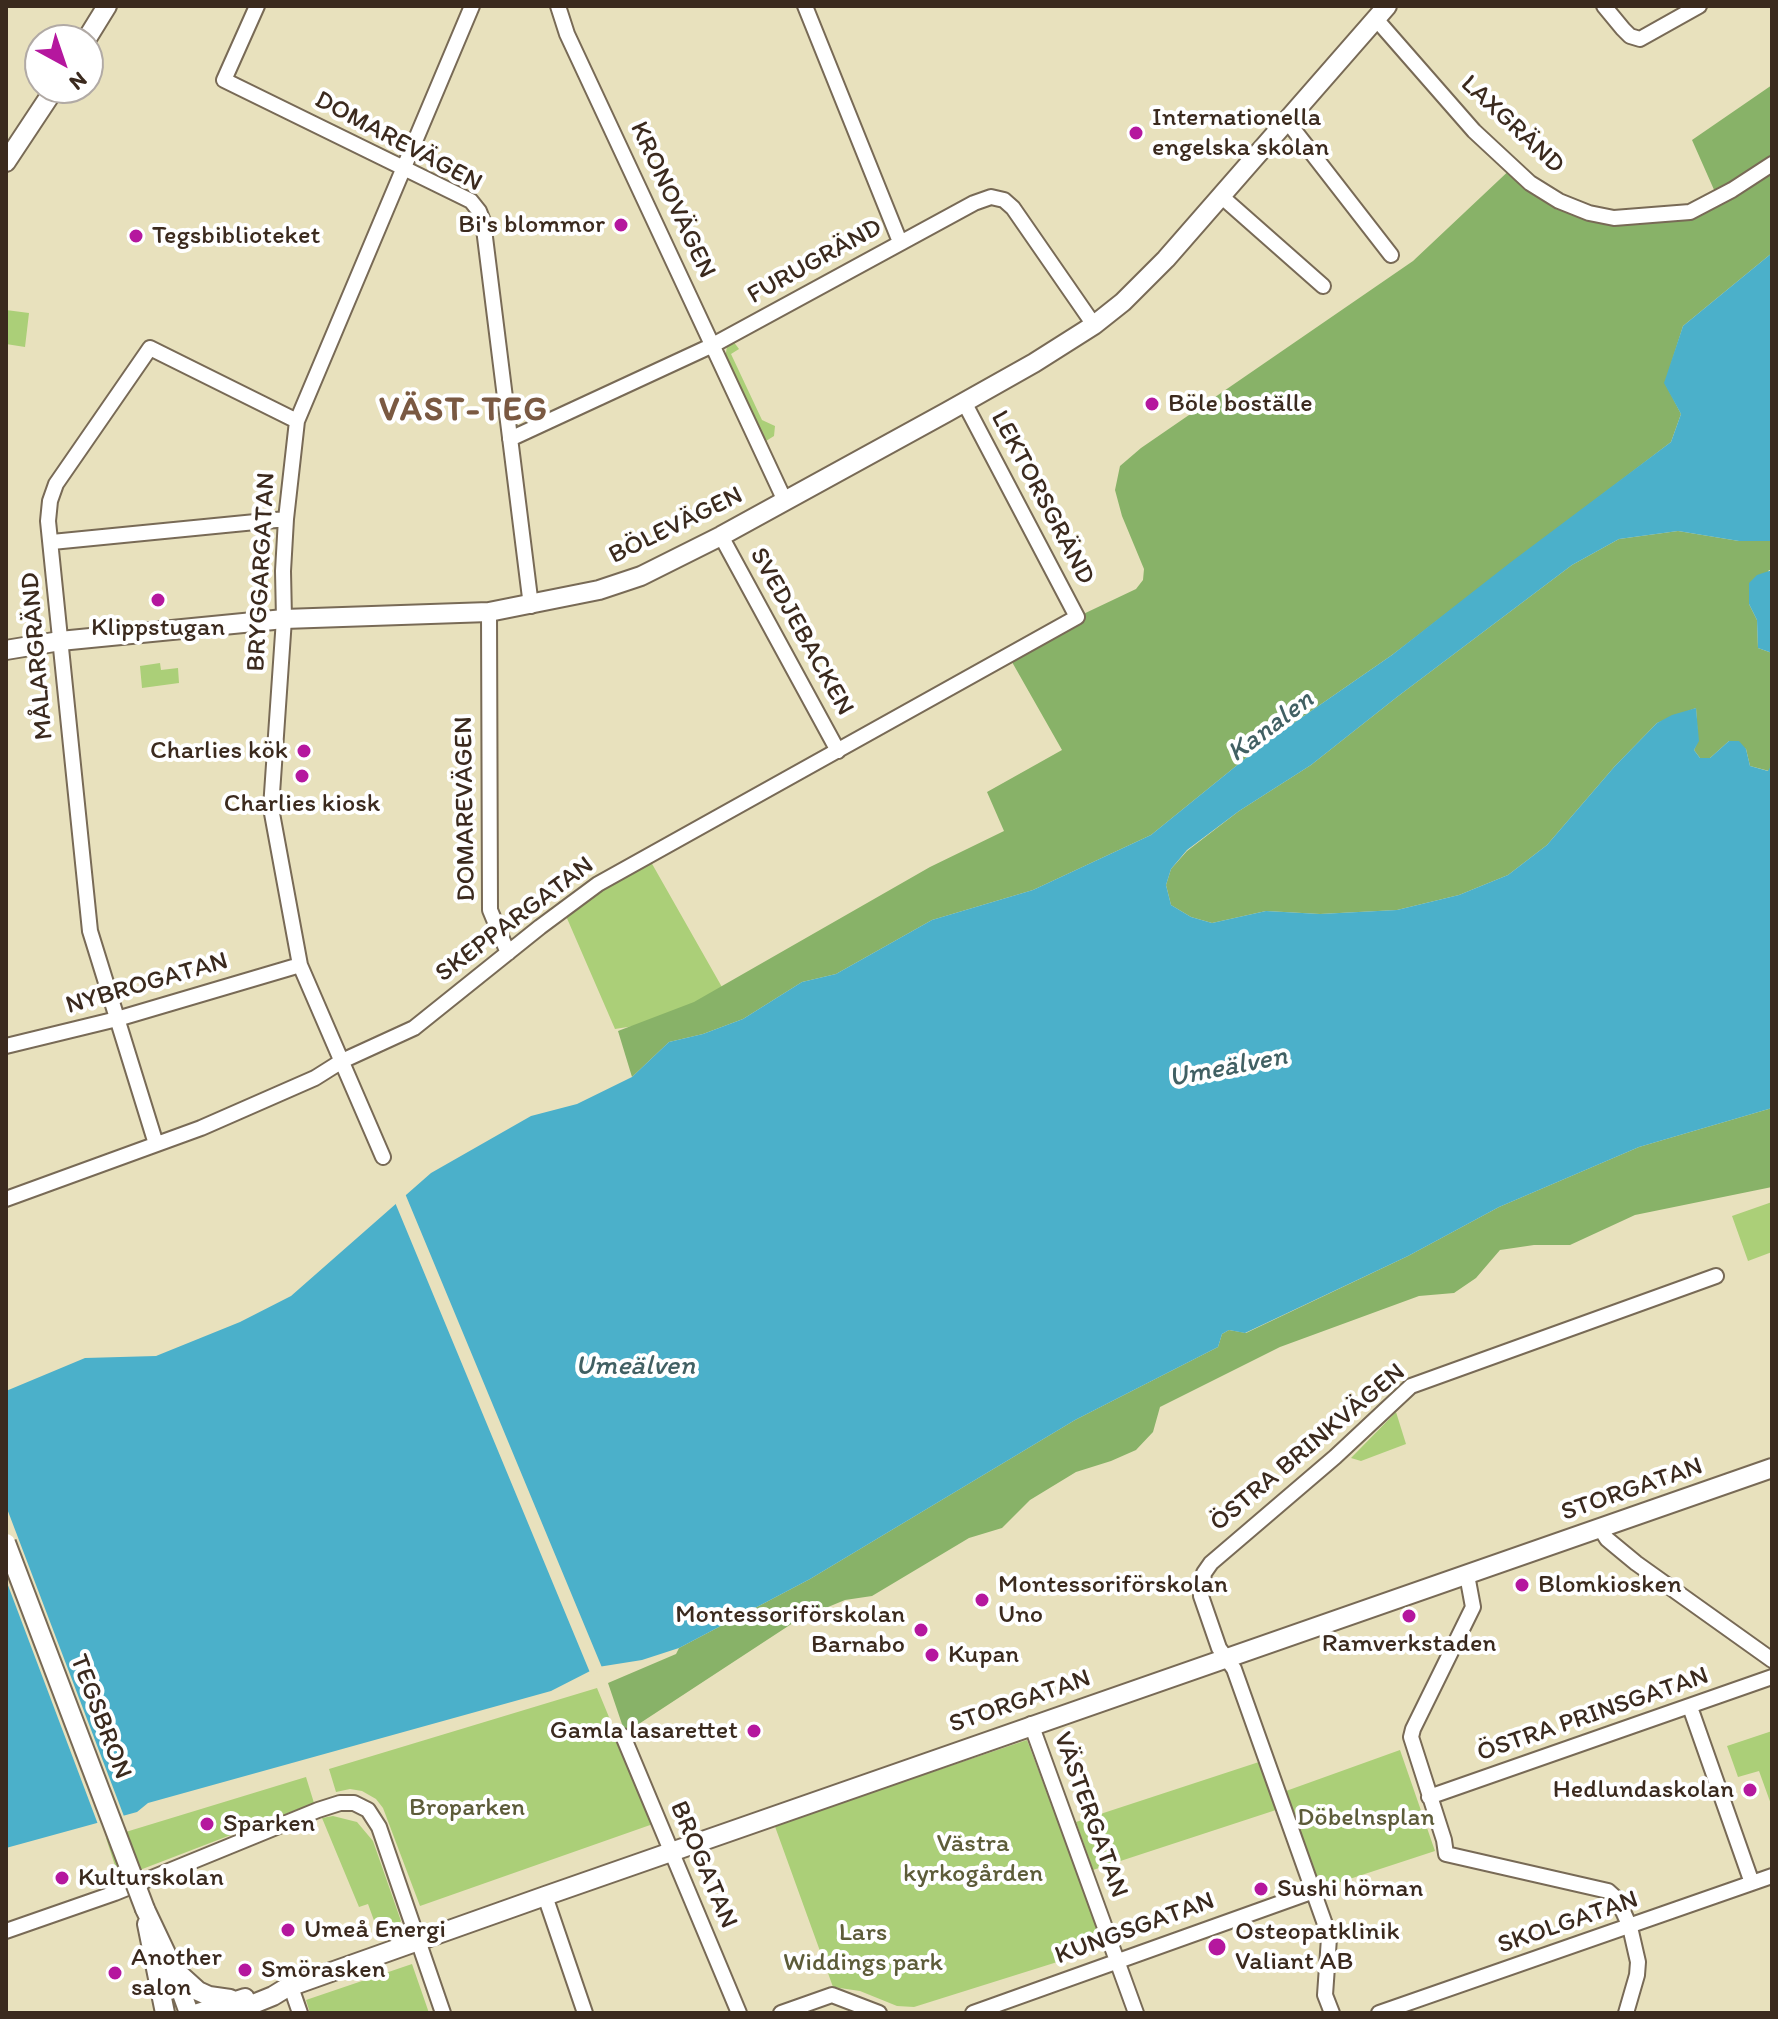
<!DOCTYPE html>
<html>
<head>
<meta charset="utf-8">
<style>
	body { margin:0 }
	#map { position:relative; width:1778px; height:2019px; overflow:hidden; background:#e8e1bd; font-family:Itim,sans-serif }
	canvas { display:block }
	.frame { position:absolute; inset:0; border:8px solid #3b2a1e; pointer-events:none }
	.north { position:absolute; left:24px; top:24px; width:80px; height:80px; box-sizing:border-box; background:#fff; border:2px solid #b1aaa5; border-radius:50%; rotate:140deg; font-size:22px; font-weight:700; line-height:32px; text-align:center; color:#3b2a1e }
	.north::after { content:''; display:block; margin:auto; width:28px; height:36px; background:#b5179e; clip-path:polygon(50% 0,100% 100%,50% 72%,0 100%) }
</style>
</head>
<body>
<div id="map">
<canvas width="1778" height="2019"></canvas>
<div class="frame"></div>
<div class="north">N</div>
</div>
<script>
const context = document.querySelector('canvas').getContext('2d');
context.lineJoin = 'round';
function fillPath(path, color) {
  context.fillStyle = color;
  context.fill(path, 'evenodd');
}
function shape(rows) {
  const path = new Path2D();
  for (const r of rows) {
    path.moveTo(r[0], r[1]);
    for (let i = 2; i < r.length; i += 2) path.lineTo(r[i], r[i + 1]);
  }
  return path;
}
function stroke(path, color, width, dash) {
  context.strokeStyle = color;
  context.lineWidth = width;
  context.lineCap = dash ? 'butt' : 'round';
  context.setLineDash(dash || []);
  context.stroke(path);
}
function drawText(font, color, halo, rows, align = 'center') {
  context.font = font + ' Itim,sans-serif';
  context.lineWidth = 8;
  context.setLineDash([]);
  context.textBaseline = 'middle';
  context.strokeStyle = halo;
  context.fillStyle = color;
  for (const [text, x, y, turn = 0] of rows) {
    context.save();
    context.translate(x, y);
    context.rotate((+turn || 0) * Math.PI / 180);
    context.textAlign = isNaN(turn) ? turn : align;
    if (halo) context.strokeText(text, 0, 0);
    context.fillText(text, 0, 0);
    context.restore();
  }
}
fillPath(shape([
	[6,310,29,313,25,347,6,344],
	[733,341,739,349,731,354,762,420,775,426,774,436,766,441,725,359,727,346],
	[160,663,161,670,178,668,179,683,142,688,140,666],
	[651,862,731,1003,691,1017,615,1029,566,916,605,887],
	[1772,1202,1772,1252,1748,1261,1732,1216],
	[1396,1412,1406,1444,1361,1461,1351,1458],
	[597,1688,653,1824,420,1906,383,1808,376,1799,362,1791,350,1789,336,1792,329,1769],
	[1772,1731,1772,1807,1759,1771,1738,1777,1727,1746],
	[1027,1740,1105,1947,914,2007,897,2006,860,1991,833,1987,773,1821,849,1800],
	[1400,1750,1435,1851,1319,1889,1286,1791],
	[1262,1761,1279,1809,1093,1870,1076,1822],
	[306,1777,314,1803,119,1878,106,1838],
	[333,1816,357,1822,373,1841,401,1921,394,1931,380,1937,368,1904,359,1907,322,1818],
	[412,1964,429,2013,310,2013,306,2000]
]), '#abcf78');
fillPath(shape([
	[1772,85,1772,253,1683,326,1665,383,1681,414,1671,442,1392,655,1262,745,1151,835,1033,890,932,920,836,974,802,982,743,1019,703,1034,669,1042,632,1077,618,1031,694,1002,930,867,1004,831,987,792,1062,750,1008,655,1077,617,1136,589,1143,580,1144,569,1122,516,1115,490,1120,466,1141,448,1413,261,1516,164,1534,179,1579,204,1614,211,1690,206,1715,192,1692,140],
	[1678,531,1739,541,1772,541,1772,570,1769,570,1749,604,1757,620,1758,648,1772,653,1772,764,1769,771,1750,766,1746,749,1729,741,1710,758,1700,758,1694,750,1698,741,1696,708,1657,723,1615,766,1547,845,1508,875,1459,895,1397,910,1320,914,1266,911,1212,923,1191,917,1171,905,1166,885,1171,869,1187,851,1239,811,1311,765,1397,697,1572,565,1619,539],
	[1772,1108,1772,1187,1635,1215,1570,1245,1534,1245,1500,1250,1476,1278,1454,1293,1419,1296,1280,1347,1160,1407,1153,1432,1136,1450,1111,1461,1076,1472,1030,1500,1002,1528,969,1538,872,1596,845,1600,799,1619,625,1733,608,1683,676,1654,679,1648,810,1579,1075,1420,1218,1347,1222,1334,1229,1330,1246,1333,1408,1256,1499,1207,1639,1147]
]), '#88b268');
fillPath(shape([
	[1772,253,1772,541,1739,541,1678,531,1619,539,1572,565,1397,697,1311,765,1239,811,1187,850,1171,869,1166,885,1171,905,1191,917,1212,923,1266,911,1320,914,1397,910,1459,895,1508,875,1547,845,1615,766,1657,723,1672,715,1696,708,1699,741,1694,750,1700,758,1710,758,1729,741,1739,741,1746,749,1750,766,1768,771,1772,764,1772,1108,1639,1147,1499,1207,1408,1256,1245,1333,1229,1330,1222,1334,1218,1347,1075,1420,810,1579,679,1648,642,1660,598,1667,551,1691,148,1803,137,1812,6,1848,6,1391,85,1358,156,1356,240,1322,291,1296,431,1173,531,1116,577,1104,632,1077,669,1042,703,1034,743,1019,802,982,836,974,932,920,1033,890,1151,835,1262,745,1392,655,1511,562,1671,442,1681,414,1664,383,1683,326],
	[1772,570,1772,653,1758,648,1757,620,1749,604,1749,583,1757,575]
]), '#4bb0ca');
fillPath(shape([
	[404,1191,603,1670,591,1675,394,1200],
	[6,1506,125,1819,99,1827,6,1580]
]), '#e8e1bd');
const street = shape([
	[257,6,224,80,471,201,479,211,483,221,531,606],
	[558,6,567,34,785,501],
	[805,6,900,242],
	[1604,6,1623,29,1630,36,1640,39,1699,6],
	[1376,19,1474,131,1530,183,1559,201,1589,213,1614,218,1690,212,1732,190,1772,164],
	[1287,121,1391,255],
	[1221,196,1323,286],
	[510,439,713,345,974,203,991,197,1004,200,1013,208,1094,325],
	[721,536,838,751],
	[52,542,286,519],
	[489,612,490,910,508,953],
	[6,1046,117,1019,300,965],
	[156,1144,90,931,48,521,50,501,56,484,150,348,297,421],
	[383,1157,300,965,271,808,284,619,283,571,286,519,297,421,472,6],
	[6,1199,201,1128,315,1078,342,1061,414,1028,540,927,598,884,1077,617,964,402],
	[1600,1528,1607,1539,1636,1563,1772,1660],
	[1467,1575,1473,1607,1413,1729,1411,1737,1444,1840,1446,1854,1608,1891,1618,1900,1630,1927,1638,1962,1637,1975,1626,2013],
	[1690,1707,1752,1883],
	[1031,1724,1136,2013],
	[623,1736,739,2013],
	[1429,1797,1772,1677],
	[545,1896,585,2013],
	[6,1931,115,1893,318,1810,340,1803,354,1803,368,1810,379,1827,443,2013],
	[291,1987,300,2013],
	[781,2013,832,1995,879,2013],
	[973,2013,1314,1891],
	[1332,2013,1325,1995,1329,1938,1326,1927,1234,1669,1219,1648,1201,1596,1204,1573,1211,1563,1335,1457,1411,1386,1716,1276],
	[1379,2013,1772,1876]
]);
const secondary = shape([
	[86,40,107,6],
	[6,162,55,88],
	[6,650,60,641,284,619,489,612,599,590,641,576,721,536,947,412,1034,363,1094,325,1123,302,1166,259,1387,6],
	[145,1909,172,1966,189,2013],
	[147,1924,165,2013],
	[177,1972,198,1991,209,1996,230,1999],
	[198,2013,245,1998],
	[231,2013,273,1996,286,1988,545,1896,1772,1468]
]);
stroke(street, '#786a56', 18);
stroke(secondary, '#786a56', 22);
stroke(street, '#fff', 14);
stroke(secondary, '#fff', 18);
const secondaryBridge = shape([
	[6,1543,145,1909]
]);
stroke(secondaryBridge, '#786a56', 22, []);
stroke(secondaryBridge, '#fff', 18);
for (const [x, y, r, color] of [
	[1136,133,8,"#b5179e"],
	[621,225,8,"#b5179e"],
	[136,236,8,"#b5179e"],
	[1152,404,8,"#b5179e"],
	[158,600,8,"#b5179e"],
	[304,751,8,"#b5179e"],
	[302,776,8,"#b5179e"],
	[1522,1585,8,"#b5179e"],
	[982,1600,8,"#b5179e"],
	[1409,1616,8,"#b5179e"],
	[921,1630,8,"#b5179e"],
	[932,1655,8,"#b5179e"],
	[754,1731,8,"#b5179e"],
	[1750,1790,8,"#b5179e"],
	[207,1824,8,"#b5179e"],
	[62,1878,8,"#b5179e"],
	[1261,1889,8,"#b5179e"],
	[288,1930,8,"#b5179e"],
	[1217,1947,10,"#b5179e"],
	[245,1970,8,"#b5179e"],
	[115,1973,8,"#b5179e"]
]) {
  const dot = new Path2D();
  dot.arc(x, y, r, 0, 2 * Math.PI);
  context.fillStyle = color;
  context.fill(dot);
  stroke(dot, '#fff', 3);
}
drawText('26px', '#3b2a1e', '#fff', [
	["Internationella",1152,118],
	["engelska skolan",1152,148],
	["Bi's blommor",605,225,"right"],
	["Tegsbiblioteket",152,236],
	["Böle boställe",1168,404],
	["Klippstugan",158,628,"center"],
	["Charlies kök",288,751,"right"],
	["Charlies kiosk",302,804,"center"],
	["Montessoriförskolan",998,1585],
	["Uno",998,1615],
	["Blomkiosken",1538,1585],
	["Montessoriförskolan",905,1615,"right"],
	["Barnabo",905,1645,"right"],
	["Ramverkstaden",1409,1644,"center"],
	["Kupan",948,1655],
	["Gamla lasarettet",738,1731,"right"],
	["Hedlundaskolan",1734,1790,"right"],
	["Sparken",223,1824],
	["Kulturskolan",78,1878],
	["Sushi hörnan",1277,1889],
	["Umeå Energi",304,1930],
	["Osteopatklinik",1235,1932],
	["Valiant AB",1235,1962],
	["Another",131,1958],
	["salon",131,1988],
	["Smörasken",261,1970]
], 'left');
drawText('26px', '#3b2a1e', '#fff', [
	["LAXGRÄND",1512,125,43],
	["DOMAREVÄGEN",398,142,28],
	["KRONOVÄGEN",672,200,65],
	["FURUGRÄND",815,262,-29],
	["LEKTORSGRÄND",1042,498,62],
	["BÖLEVÄGEN",676,526,-26],
	["BRYGGARGATAN",262,572,-87],
	["SVEDJEBACKEN",801,632,61],
	["MÅLARGRÄND",38,656,-95],
	["DOMAREVÄGEN",466,809,-91],
	["SKEPPARGATAN",515,920,-37],
	["NYBROGATAN",147,984,-16],
	["ÖSTRA BRINKVÄGEN",1308,1448,-40],
	["STORGATAN",1632,1490,-19],
	["STORGATAN",1020,1702,-19],
	["ÖSTRA PRINSGATAN",1593,1715,-19],
	["TEGSBRON",100,1717,69],
	["VÄSTERGATAN",1090,1815,70],
	["BROGATAN",703,1865,67],
	["SKOLGATAN",1568,1923,-19],
	["KUNGSGATAN",1135,1929,-20]
]);
drawText('26px', '#5d5c39', '#fff', [
	["Broparken",467,1808],
	["Döbelnsplan",1366,1818],
	["Västra",973,1844],
	["kyrkogården",973,1874],
	["Lars",863,1933],
	["Widdings park",863,1963]
]);
drawText('italic 28px', '#416063', '#fff', [
	["Kanalen",1271,727,-37],
	["Umeälven",1228,1068,-11],
	["Umeälven",635,1367]
]);
context.letterSpacing = '2px';
drawText('bold 34px', '#7a5942', '#fff', [
	["VÄST-TEG",464,411]
]);
context.letterSpacing = '0px';
</script>
</body>
</html>
